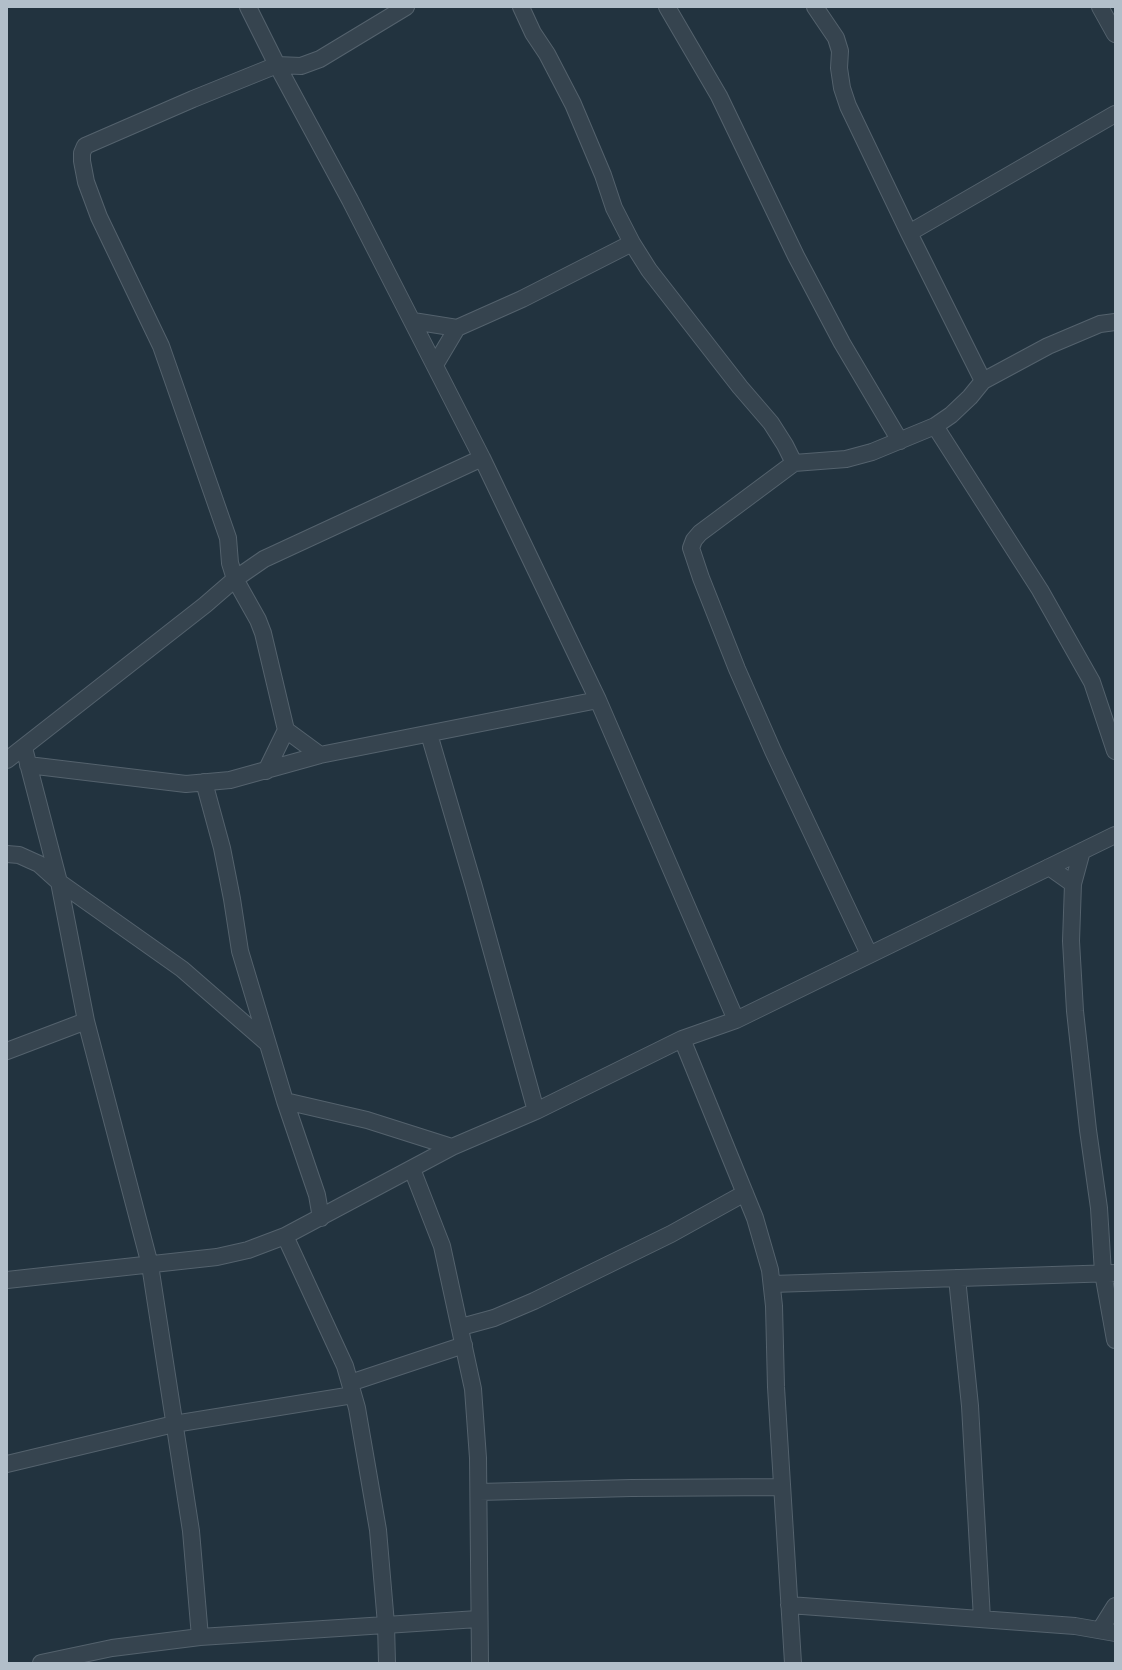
<!DOCTYPE html>
<html>
<head>
<meta charset="utf-8">
<style>
	body { margin:0 }
	#map { position:relative; width:1122px; height:1670px; overflow:hidden; background:#22333f; font-family:"Source Sans 3",sans-serif }
	canvas { display:block }
	.frame { position:absolute; inset:0; border:8px solid #b2bfca; pointer-events:none }
</style>
</head>
<body>
<div id="map">
<canvas width="1122" height="1670"></canvas>
<div class="frame"></div>
</div>
<script>
const context = document.querySelector('canvas').getContext('2d');
context.lineJoin = 'round';
function shape(rows) {
  const path = new Path2D();
  for (const r of rows) {
    path.moveTo(r[0], r[1]);
    for (let i = 2; i < r.length; i += 2) path.lineTo(r[i], r[i + 1]);
  }
  return path;
}
function stroke(path, color, width, dash) {
  context.strokeStyle = color;
  context.lineWidth = width;
  context.lineCap = dash ? 'butt' : 'round';
  context.setLineDash(dash || []);
  context.stroke(path);
}
const minor = shape([
	[248,7,277,65,350,200,482,458,598,700,736,1020],
	[521,7,533,33,547,54,573,104,603,175,614,208,632,243,649,270,740,387,771,423,785,445,794,463],
	[667,7,719,96,796,256,842,343,900,441],
	[815,7,836,38,840,51,839,68,842,88,848,106,909,233,983,381],
	[1100,7,1115,34],
	[909,233,1115,114],
	[413,321,457,328,522,299,632,243],
	[1115,322,1100,324,1048,346,983,381,970,397,951,415,935,426,1040,590,1092,682,1115,751],
	[435,365,457,328],
	[286,730,320,755],
	[429,734,474,887,536,1111],
	[24,748,59,882,86,1021,150,1265,191,1531,200,1637],
	[7,760,205,605,235,579,264,559,482,458],
	[28,765,186,784,230,780,320,755,598,700],
	[266,771,286,730,263,633,258,620,235,579,230,563,228,538,161,346,99,217,86,182,82,161,82,153,85,146,193,99,277,65,301,66,320,59,406,7],
	[204,782,222,848,232,899,240,951,285,1101,317,1195,321,1218],
	[1082,851,1073,884,1071,941,1075,1011,1088,1130,1099,1208,1103,1273,1115,1340],
	[7,854,19,855,39,864,59,882,182,969,267,1043],
	[1049,867,1073,884],
	[869,954,773,751,737,669,701,578,691,548,694,540,700,533,794,463,846,459,872,452,935,426],
	[682,1039,755,1218,770,1270,774,1306,776,1387,793,1663],
	[7,1051,86,1021],
	[285,1101,367,1120,452,1147],
	[412,1169,442,1246,473,1389,478,1458,480,1663],
	[285,1236,345,1366,357,1408,378,1530,386,1624,387,1663],
	[957,1278,970,1406,982,1619],
	[7,1280,217,1257,248,1250,285,1236,452,1147,536,1111,682,1039,736,1020,1115,835],
	[772,1284,1115,1273],
	[461,1327,494,1318,534,1301,671,1234,745,1193],
	[350,1383,464,1345],
	[7,1464,174,1424,353,1395],
	[479,1492,631,1488,782,1487],
	[789,1605,1075,1626,1115,1633],
	[1100,1630,1115,1606],
	[41,1663,112,1648,200,1637,478,1619]
]);
stroke(minor, '#54626d', 18);
stroke(minor, '#36444f', 16);
</script>
</body>
</html>
